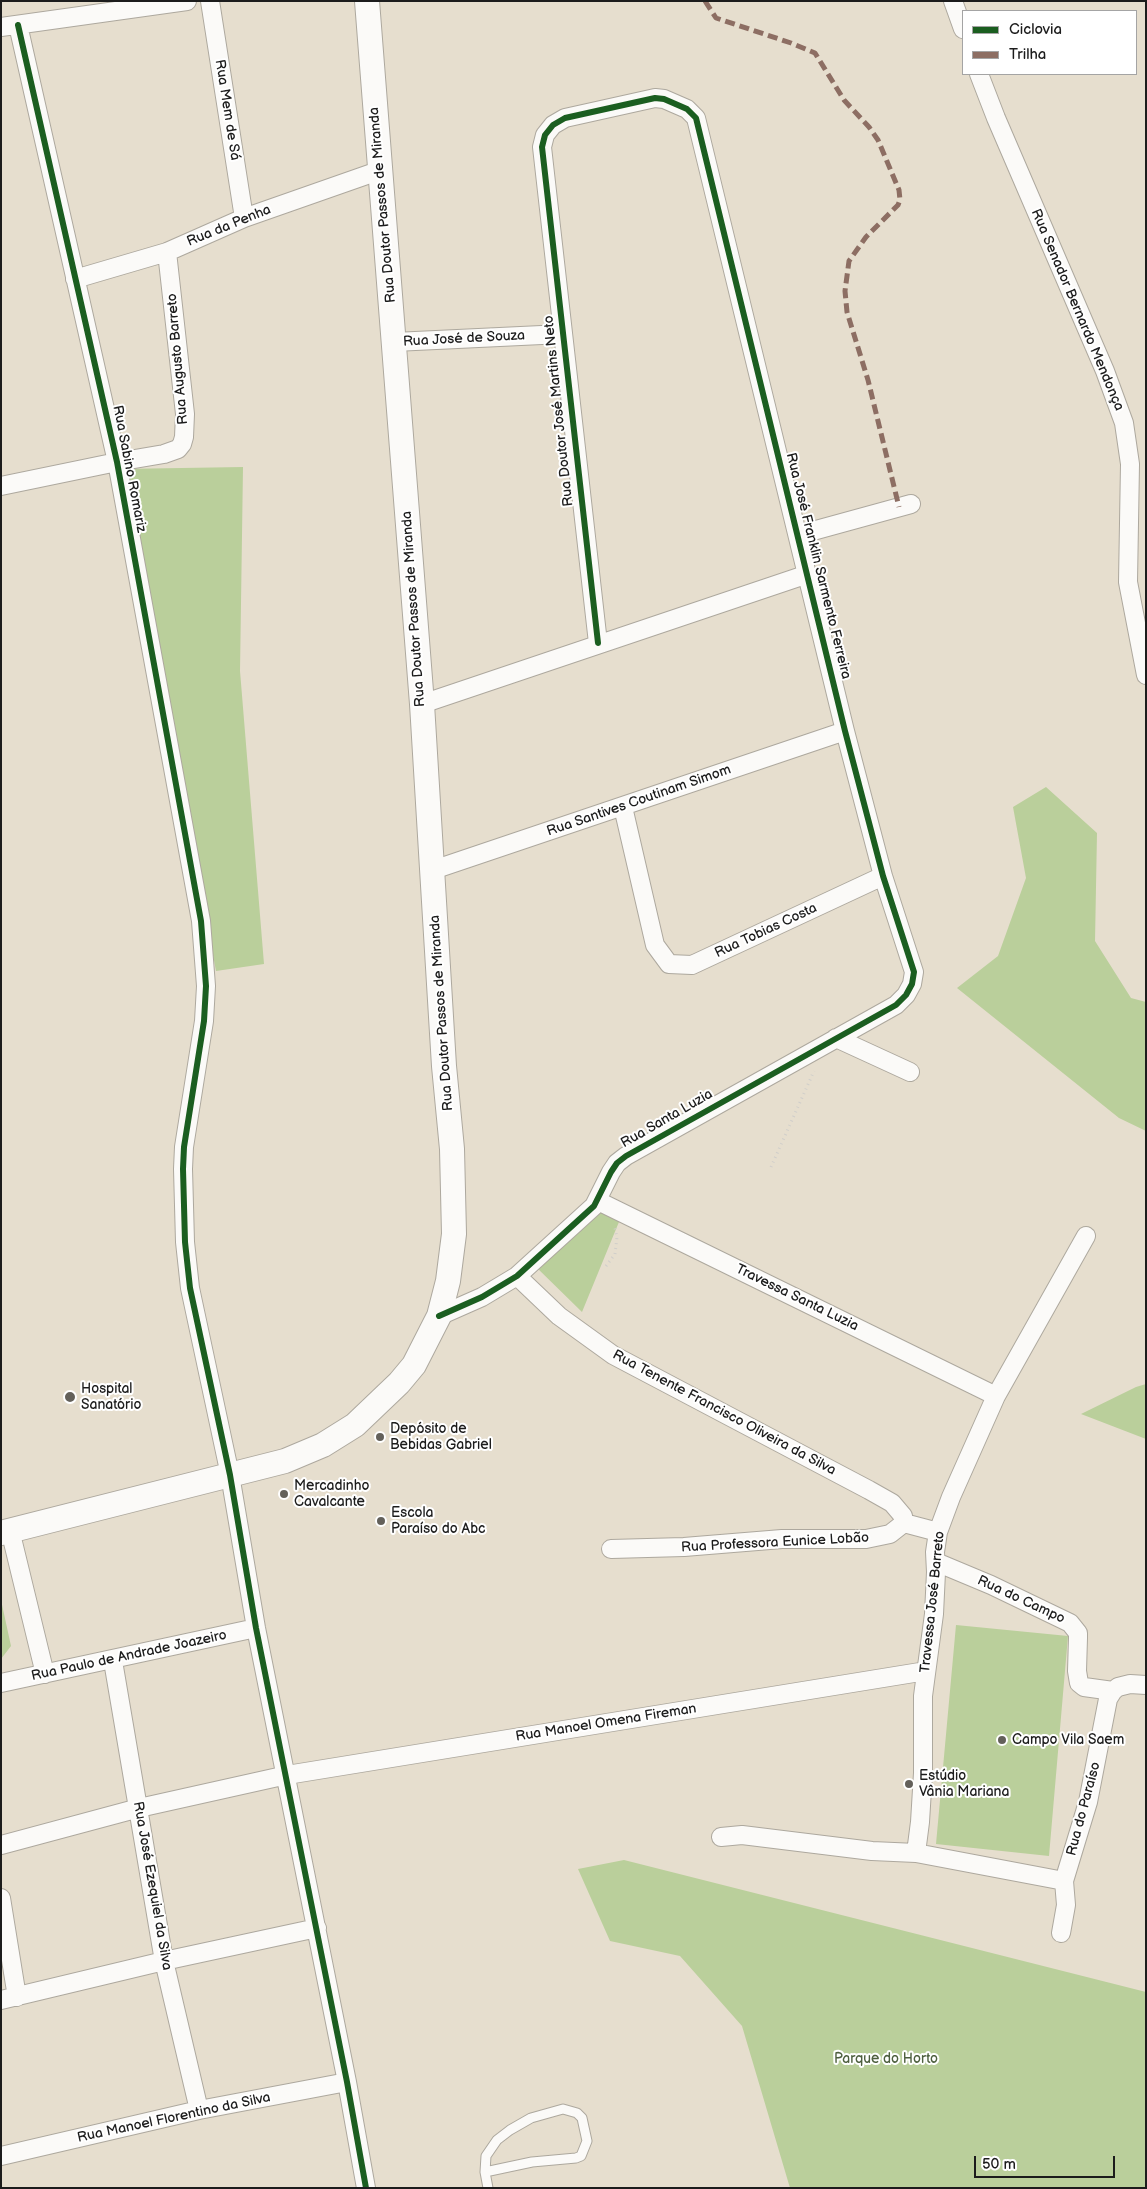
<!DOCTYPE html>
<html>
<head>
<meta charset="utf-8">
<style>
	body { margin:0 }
	#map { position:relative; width:1147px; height:2189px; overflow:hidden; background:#e6dece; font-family:"Balsamiq Sans",sans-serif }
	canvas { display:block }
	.frame { position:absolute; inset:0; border:2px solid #1c1c1c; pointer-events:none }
	.legend { position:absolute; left:962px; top:10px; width:175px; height:65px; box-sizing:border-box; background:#fff; border:1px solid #a4a4a4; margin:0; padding:6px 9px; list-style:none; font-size:15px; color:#1c1c1c }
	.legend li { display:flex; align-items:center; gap:10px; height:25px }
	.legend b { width:25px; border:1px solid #a4a4a4 }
	.scale { position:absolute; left:974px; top:2156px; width:141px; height:22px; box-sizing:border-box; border:2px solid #1c1c1c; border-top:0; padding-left:6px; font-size:15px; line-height:18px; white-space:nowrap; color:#1c1c1c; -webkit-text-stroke:4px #fff; paint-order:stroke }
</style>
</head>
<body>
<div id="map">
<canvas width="1147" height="2189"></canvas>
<div class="frame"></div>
<ul class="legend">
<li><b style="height:6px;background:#1b5e20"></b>Ciclovia</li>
<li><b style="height:6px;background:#8d6e63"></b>Trilha</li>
</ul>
<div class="scale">50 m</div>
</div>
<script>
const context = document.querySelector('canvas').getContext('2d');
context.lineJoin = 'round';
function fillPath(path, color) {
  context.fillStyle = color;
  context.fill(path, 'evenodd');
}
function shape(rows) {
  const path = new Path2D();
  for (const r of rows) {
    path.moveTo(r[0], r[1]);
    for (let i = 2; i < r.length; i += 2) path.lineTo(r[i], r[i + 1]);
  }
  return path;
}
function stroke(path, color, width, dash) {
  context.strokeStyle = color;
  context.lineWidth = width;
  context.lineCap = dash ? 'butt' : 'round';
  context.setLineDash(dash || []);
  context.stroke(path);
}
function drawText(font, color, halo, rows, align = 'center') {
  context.font = font + ' "Balsamiq Sans",sans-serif';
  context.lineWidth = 4;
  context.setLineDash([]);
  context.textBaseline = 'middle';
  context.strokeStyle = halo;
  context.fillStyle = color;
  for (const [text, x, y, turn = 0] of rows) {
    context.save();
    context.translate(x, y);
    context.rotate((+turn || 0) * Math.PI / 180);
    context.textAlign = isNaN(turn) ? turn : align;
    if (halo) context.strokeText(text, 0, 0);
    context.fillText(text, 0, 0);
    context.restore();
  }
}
fillPath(shape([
	[243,467,240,671,264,964,216,971,120,469],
	[1046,787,1097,833,1095,941,1131,998,1146,1002,1146,1131,1119,1118,957,988,998,956,1026,878,1013,807],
	[605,1205,621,1217,582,1312,534,1265],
	[1146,1384,1146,1439,1081,1414,1136,1387],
	[1,1600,11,1646,1,1659],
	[956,1625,1068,1636,1049,1856,936,1844],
	[624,1860,1146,1992,1146,2188,790,2188,742,2026,680,1956,610,1941,578,1869]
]), '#bacf9b');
const lane = shape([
	[485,2172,532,2162,576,2158,581,2156,587,2141,582,2118,577,2113,563,2109,531,2118,510,2130,497,2140,486,2156,485,2172,488,2188]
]);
const street = shape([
	[210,1,244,218],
	[953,1,963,29],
	[18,25,117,462,201,921,206,986,204,1021,184,1147,183,1169,185,1242,190,1288,230,1475,256,1628,347,2082,366,2188],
	[1,27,187,1],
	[979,74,996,118,1105,371,1124,423,1130,464,1128,582,1146,675],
	[75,279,167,252,244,218,381,170],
	[394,342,563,334],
	[1,486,117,462,164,454,178,449,182,444,184,437,185,414,167,252],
	[798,535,911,504],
	[422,704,808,574],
	[623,807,655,945,669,964,692,965,883,876],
	[433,870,845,731],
	[836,1038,910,1072],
	[598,1201,996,1396],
	[517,1276,559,1316,613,1355,869,1490,892,1503,903,1516,904,1523],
	[439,1316,482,1297,517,1276,594,1206,611,1172,617,1163,626,1156,896,1005,906,995,912,984,914,972,883,876,845,731,696,118,687,109,664,99,655,98,565,118,553,125,545,135,542,147,598,643],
	[904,1523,938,1532],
	[10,1530,45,1674],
	[611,1549,684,1547,782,1539,866,1539,890,1534,904,1523],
	[936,1562,991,1585,1070,1623,1078,1633,1078,1638,1077,1671,1079,1683,1084,1687,1113,1691],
	[113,1661,164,1961,199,2110],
	[1,1683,256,1628],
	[721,1837,742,1835,872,1851,916,1853,1064,1881],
	[1,1845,139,1808,287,1775,926,1671],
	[916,1853,920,1822,923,1773,923,1696,934,1614,936,1572,935,1552,938,1532,951,1497,996,1396,1086,1236],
	[1,1898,17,1997],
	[1061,1933,1066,1905,1064,1881,1088,1802,1108,1699,1113,1691,1118,1687,1130,1684,1146,1685],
	[1,2000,164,1961,317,1928],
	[1,2156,199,2110,347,2082]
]);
const secondary = shape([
	[1,1533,285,1461,323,1445,355,1425,399,1383,414,1365,439,1316,448,1281,454,1234,452,1149,444,1066,422,704,367,1]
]);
stroke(lane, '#ada89e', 11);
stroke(street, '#ada89e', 20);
stroke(secondary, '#ada89e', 26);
stroke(shape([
	[771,1167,814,1071],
	[606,1266,615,1254,617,1237,615,1228]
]), '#d0ceca', 3, [1, 4]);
stroke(lane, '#fbfaf8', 9);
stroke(street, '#fbfaf8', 18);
stroke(secondary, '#fbfaf8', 24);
stroke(shape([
	[705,1,716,18,791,43,815,53,844,100,869,127,878,140,899,190,900,200,898,205,866,237,849,261,845,291,847,312,868,380,899,507]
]), '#8d6e63', 5, [10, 5]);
stroke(shape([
	[18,25,117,462,201,921,206,986,204,1021,184,1147,183,1169,185,1242,190,1288,230,1475,256,1628,347,2082,366,2188],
	[439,1316,482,1297,517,1276,594,1206,611,1172,617,1163,626,1156,896,1005,906,995,912,984,914,972,883,876,845,731,696,118,687,109,664,99,655,98,565,118,553,125,545,135,542,147,598,643]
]), '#1b5e20', 6);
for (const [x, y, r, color] of [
	[70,1397,6,"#63605a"],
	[380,1437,5,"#63605a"],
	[284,1494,5,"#63605a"],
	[381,1521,5,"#63605a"],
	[1002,1740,5,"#63605a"],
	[909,1784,5,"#63605a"]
]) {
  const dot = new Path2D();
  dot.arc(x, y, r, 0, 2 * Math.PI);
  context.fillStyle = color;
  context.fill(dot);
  stroke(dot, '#fff', 2);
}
drawText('14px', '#1c1c1c', '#fff', [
	["Rua Mem de Sá",227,110,81],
	["Rua Doutor Passos de Miranda",383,205,-95],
	["Rua da Penha",229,226,-22],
	["Rua Senador Bernardo Mendonça",1077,310,67],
	["Rua José de Souza",464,339,-3],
	["Rua Augusto Barreto",178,359,-95],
	["Rua Doutor José Martins Neto",559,411,-96],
	["Rua Sabino Romariz",129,469,79],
	["Rua José Franklin Sarmento Ferreira",818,566,76],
	["Rua Doutor Passos de Miranda",414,609,-94],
	["Rua Santives Coutinam Simom",639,801,-19],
	["Rua Tobias Costa",766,931,-25],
	["Rua Doutor Passos de Miranda",442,1013,-94],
	["Rua Santa Luzia",667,1119,-30],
	["Travessa Santa Luzia",797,1298,26],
	["Rua Tenente Francisco Oliveira da Silva",724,1413,28],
	["Rua Professora Eunice Lobão",775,1543,-3],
	["Rua do Campo",1021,1600,25],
	["Travessa José Barreto",933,1602,-84],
	["Rua Paulo de Andrade Joazeiro",129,1656,-12],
	["Rua Manoel Omena Fireman",606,1723,-9],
	["Rua do Paraíso",1084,1809,-75],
	["Rua José Ezequiel da Silva",152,1886,80],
	["Rua Manoel Florentino da Silva",174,2118,-12]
]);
drawText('14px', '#1c1c1c', '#fff', [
	["Hospital",81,1389],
	["Sanatório",81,1405],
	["Depósito de",390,1429],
	["Bebidas Gabriel",390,1445],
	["Mercadinho",294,1486],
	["Cavalcante",294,1502],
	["Escola",391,1513],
	["Paraíso do Abc",391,1529],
	["Campo Vila Saem",1012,1740],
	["Estúdio",919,1776],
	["Vânia Mariana",919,1792]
], 'left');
drawText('14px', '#4d5f3e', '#fff', [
	["Parque do Horto",886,2059]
]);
</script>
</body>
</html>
